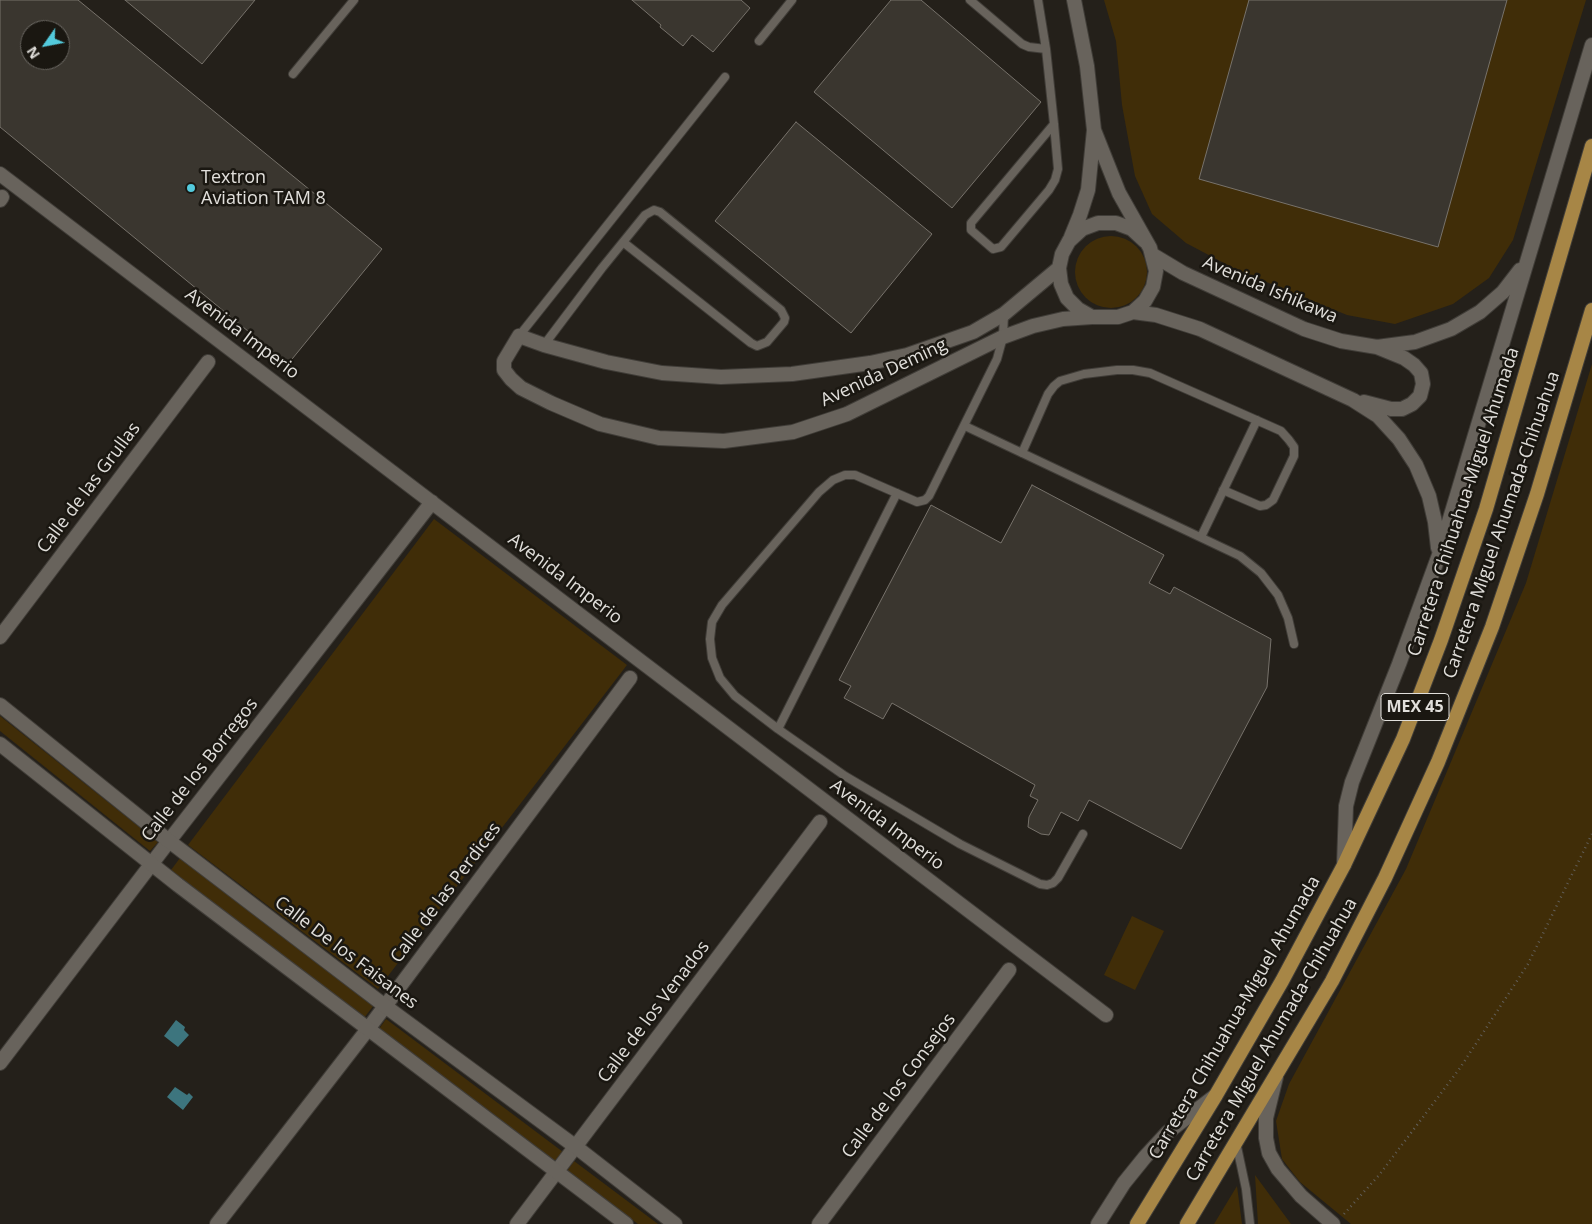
<!DOCTYPE html>
<html>
<head>
<meta charset="utf-8">
<style>
	body { margin:0 }
	#map { position:relative; width:1592px; height:1224px; overflow:hidden; background:#24201a; font-family:"Open Sans",sans-serif }
	canvas { display:block }
	.north { position:absolute; left:20px; top:20px; width:50px; height:50px; box-sizing:border-box; background:#1a1711; border:1px solid #6a6762; border-radius:50%; rotate:237deg; font-size:14px; font-weight:700; line-height:20px; text-align:center; color:#e1dfdb }
	.north::after { content:''; display:block; margin:auto; width:18px; height:22px; background:#53cadc; clip-path:polygon(50% 0,100% 100%,50% 72%,0 100%) }
</style>
</head>
<body>
<div id="map">
<canvas width="1592" height="1224"></canvas>
<div class="north">N</div>
</div>
<script>
const context = document.querySelector('canvas').getContext('2d');
context.lineJoin = 'round';
function fillPath(path, color) {
  context.fillStyle = color;
  context.fill(path, 'evenodd');
}
function shape(rows) {
  const path = new Path2D();
  for (const r of rows) {
    if (r.length === 3) {
      path.moveTo(r[0] + r[2], r[1]);
      path.arc(r[0], r[1], r[2], 0, 2 * Math.PI);
      continue;
    }
    path.moveTo(r[0], r[1]);
    for (let i = 2; i < r.length; i += 2) path.lineTo(r[i], r[i + 1]);
  }
  return path;
}
function stroke(path, color, width, dash) {
  context.strokeStyle = color;
  context.lineWidth = width;
  context.lineCap = dash ? 'butt' : 'round';
  context.setLineDash(dash || []);
  context.stroke(path);
}
function drawText(font, color, halo, rows, align = 'center') {
  context.font = font + ' "Open Sans",sans-serif';
  context.lineWidth = 5;
  context.setLineDash([]);
  context.textBaseline = 'middle';
  context.strokeStyle = halo;
  context.fillStyle = color;
  for (const [text, x, y, turn = 0] of rows) {
    context.save();
    context.translate(x, y);
    context.rotate((+turn || 0) * Math.PI / 180);
    context.textAlign = isNaN(turn) ? turn : align;
    if (halo) context.strokeText(text, 0, 0);
    context.fillText(text, 0, 0);
    context.restore();
  }
}
fillPath(shape([
	[1104,0,1586,0,1513,240,1489,278,1453,304,1395,324,1347,315,1237,270,1186,243,1152,214,1135,176,1122,105,1116,41],
	[1111,272,36],
	[1592,364,1592,1224,1351,1224,1300,1182,1282,1159,1276,1121,1289,1084,1406,869,1526,583],
	[434,519,627,665,378,989,188,845],
	[0,716,158,842,150,851,0,731],
	[180,858,374,1005,364,1018,171,870],
	[1132,916,1164,931,1135,990,1104,975],
	[386,1019,563,1152,555,1161,379,1029],
	[574,1161,658,1224,638,1224,567,1171],
	[1255,1175,1291,1224,1258,1224],
	[1237,1186,1242,1224,1214,1224]
]), '#402d08');
fillPath(shape([
	[176,1020,185,1027,184,1030,189,1035,178,1047,164,1036],
	[175,1087,187,1095,189,1093,193,1097,183,1110,167,1097]
]), '#3d757e');
const building = shape([
	[0,0,78,0,382,249,288,364,0,127,0,0],
	[30,30,60,30,60,60,30,60,30,30],
	[125,0,255,0,202,64,125,0],
	[632,0,741,0,750,8,713,52,692,35,683,46,660,27,661,25,632,0],
	[891,0,921,0,1041,102,952,208,814,92,891,0],
	[1249,0,1507,0,1438,247,1199,179,1249,0],
	[796,122,932,234,851,333,715,221,796,122],
	[1032,485,1164,555,1149,583,1170,594,1174,587,1271,639,1267,687,1181,849,1089,800,1078,821,1061,812,1049,835,1041,834,1028,827,1029,817,1038,800,1030,796,1035,785,892,703,883,719,844,698,851,686,839,680,931,505,1001,543,1032,485]
]);
fillPath(building, '#3a362f');
stroke(building, '#77726b', 1);
const service = shape([
	[970,0,1022,44,1029,47,1046,49],
	[1038,0,1046,49,1054,124,1058,169,1055,180,1049,190,1001,247,993,249,971,230,971,223,1054,124],
	[759,41,792,0],
	[293,74,354,0],
	[1004,314,1003,337,997,359,929,496,925,500,917,502,855,475,845,475,833,480,819,492,722,605,712,622,710,639,712,658,720,678,735,696,778,729,845,776,960,844,1040,884,1047,885,1053,883,1058,878,1083,834],
	[519,336,725,77],
	[544,345,602,268,645,215,654,210,660,212,781,310,785,318,784,322,767,342,757,346,751,343,623,242],
	[965,426,1240,556,1261,573,1278,595,1288,618,1294,644],
	[1022,453,1048,394,1054,386,1060,381,1084,374,1117,370,1133,370,1150,373,1281,431,1289,440,1294,447,1294,456,1273,500,1266,505,1260,506,1223,490],
	[1201,537,1257,420],
	[778,729,897,493],
	[1236,1142,1246,1189,1250,1224]
]);
const minor = shape([
	[1094,130,1119,193,1150,248,1156,271,1153,287,1145,301,1133,312,1118,317,1092,317,1078,309,1067,298,1061,284,1059,268,1062,254,1069,241,1082,229,1098,223,1116,223,1132,229,1145,241],
	[0,174,1106,1015],
	[0,200,2,197],
	[1071,237,1080,215,1088,190,1094,130,1087,66,1074,0],
	[1153,255,1183,273,1304,329,1341,341,1377,347,1404,358,1414,365,1421,373,1423,384,1420,396,1412,404,1402,409,1391,409,1364,402],
	[1059,268,1004,314,973,332,907,355,870,363,792,374,721,377,662,373,606,362,544,345,519,336,504,361,504,370,511,379,521,388,551,403,600,424,659,438,724,441,793,432,847,414,1003,337,1033,326,1063,319,1092,317],
	[1133,312,1156,315,1200,329,1353,400,1378,416,1399,439,1416,465,1429,496,1435,522,1438,548],
	[1377,347,1415,342,1451,329,1480,312,1503,292,1520,270],
	[0,637,208,362],
	[1344,865,1346,806,1352,782,1399,664,1439,555,1592,45],
	[0,1063,169,841,432,502],
	[1276,1077,1266,1118,1266,1138,1269,1153,1278,1169,1301,1196,1333,1224],
	[217,1224,368,1029,630,678],
	[517,1224,820,822],
	[819,1224,1009,970]
]);
const tertiary = shape([
	[0,705,169,841,385,1006,576,1147,675,1224],
	[0,744,178,885,626,1224],
	[1098,1224,1124,1183,1145,1157,1168,1132,1215,1096]
]);
const primary = shape([
	[1137,1224,1216,1095,1282,981,1344,865,1403,739,1441,640,1486,509,1592,146],
	[1187,1224,1332,981,1385,878,1438,762,1492,627,1537,494,1592,310]
]);
stroke(service, '#403d38', 10);
stroke(minor, '#403d38', 16);
stroke(tertiary, '#403d38', 16);
stroke(primary, '#403d38', 16);
stroke(shape([
	[1344,1214,1380,1174,1460,1068,1528,964,1592,834]
]), '#615e59', 2.5, [1, 4]);
stroke(service, '#68635c', 8);
stroke(minor, '#68635c', 14);
stroke(tertiary, '#68635c', 14);
stroke(primary, '#a78646', 14);
for (const [x, y, r, color] of [
	[191,188,5,"#53cadc"]
]) {
  const dot = new Path2D();
  dot.arc(x, y, r, 0, 2 * Math.PI);
  context.fillStyle = color;
  context.fill(dot);
  stroke(dot, '#1a1711', 2);
}
for (const [x, y, w] of [
	[1415,707,68]
]) {
  const box = new Path2D();
  box.roundRect(x - w / 2, y - 13.5, w, 27, 4);
  context.fillStyle = '#1a1711';
  context.fill(box);
  stroke(box, '#e1dfdb', 1);
}
drawText('bold 16px', '#e1dfdb', null, [
	["MEX 45",1415,707]
]);
drawText('18px', '#e1dfdb', '#1a1711', [
	["Textron",201,178],
	["Aviation TAM 8",201,199]
], 'left');
drawText('18px', '#e1dfdb', '#1a1711', [
	["Avenida Ishikawa",1270,290,23],
	["Avenida Imperio",242,334,37],
	["Avenida Deming",884,373,-25],
	["Calle de las Grullas",89,488,-53],
	["Carretera Chihuahua-Miguel Ahumada",1464,502,-72],
	["Carretera Miguel Ahumada-Chihuahua",1502,525,-71],
	["Avenida Imperio",565,579,37],
	["Calle de los Borregos",200,770,-52],
	["Avenida Imperio",887,825,37],
	["Calle de las Perdices",446,893,-53],
	["Calle De los Faisanes",346,953,37],
	["Calle de los Venados",654,1012,-53],
	["Carretera Chihuahua-Miguel Ahumada",1235,1018,-60],
	["Carretera Miguel Ahumada-Chihuahua",1272,1040,-60],
	["Calle de los Consejos",899,1086,-53]
]);
</script>
</body>
</html>
